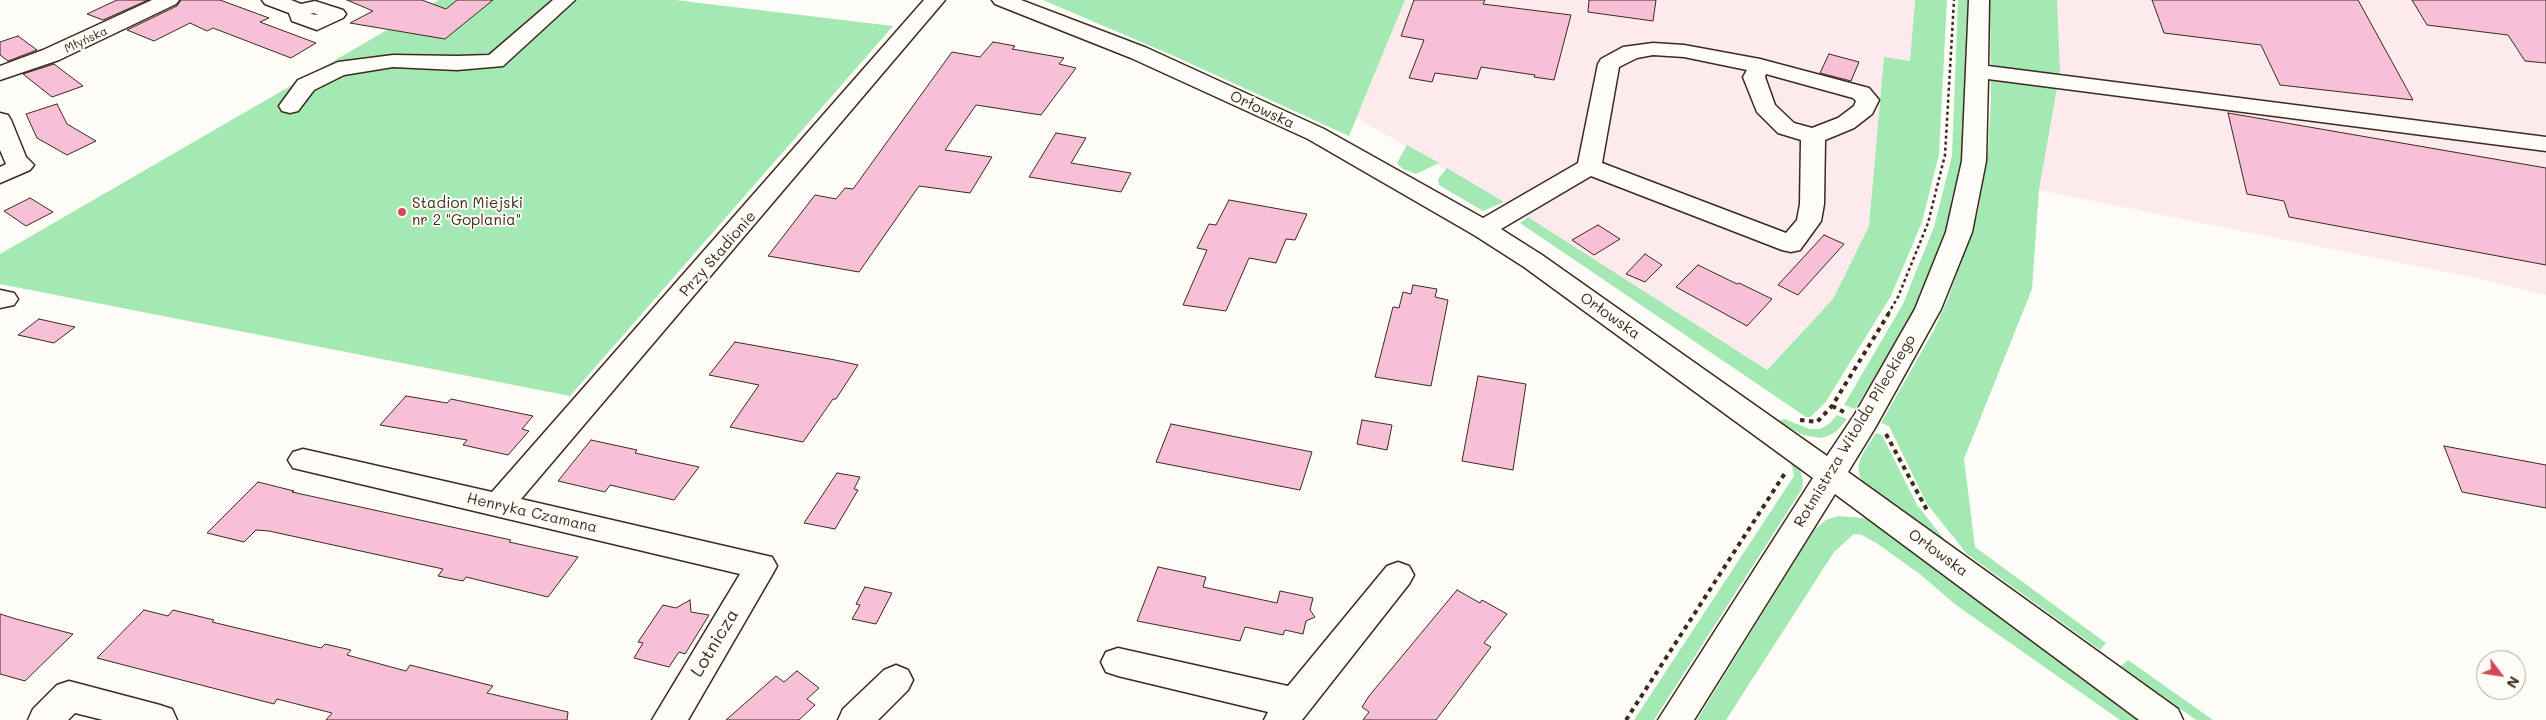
<!DOCTYPE html>
<html>
<head>
<meta charset="utf-8">
<style>
	body { margin:0 }
	#map { position:relative; width:2546px; height:720px; overflow:hidden; background:#fdfcf7; font-family:Mali,sans-serif }
	canvas { display:block }
	.north { position:absolute; left:2476px; top:650px; width:50px; height:50px; box-sizing:border-box; background:#fdfcf7; border:1px solid #afa8a0; border-radius:50%; rotate:121deg; font-size:14px; font-weight:700; line-height:20px; text-align:center; color:#3b2a1e }
	.north::after { content:''; display:block; margin:auto; width:18px; height:22px; background:#d1495b; clip-path:polygon(50% 0,100% 100%,50% 72%,0 100%) }
</style>
</head>
<body>
<div id="map">
<canvas width="2546" height="720"></canvas>
<div class="north">N</div>
</div>
<script>
const context = document.querySelector('canvas').getContext('2d');
context.lineJoin = 'round';
function fillPath(path, color) {
  context.fillStyle = color;
  context.fill(path, 'evenodd');
}
function shape(rows) {
  const path = new Path2D();
  for (const r of rows) {
    path.moveTo(r[0], r[1]);
    for (let i = 2; i < r.length; i += 2) path.lineTo(r[i], r[i + 1]);
  }
  return path;
}
function stroke(path, color, width, dash) {
  context.strokeStyle = color;
  context.lineWidth = width;
  context.lineCap = dash ? 'butt' : 'round';
  context.setLineDash(dash || []);
  context.stroke(path);
}
function drawText(font, color, halo, rows, align = 'center') {
  context.font = font + ' Mali,sans-serif';
  context.lineWidth = 4;
  context.setLineDash([]);
  context.textBaseline = 'middle';
  context.strokeStyle = halo;
  context.fillStyle = color;
  for (const [text, x, y, turn = 0] of rows) {
    context.save();
    context.translate(x, y);
    context.rotate((+turn || 0) * Math.PI / 180);
    context.textAlign = isNaN(turn) ? turn : align;
    if (halo) context.strokeText(text, 0, 0);
    context.fillText(text, 0, 0);
    context.restore();
  }
}
fillPath(shape([
	[1405,0,1915,0,1910,61,1884,57,1869,226,1833,299,1766,370,1528,217,1357,118],
	[2057,0,2546,0,2546,295,2489,281,2039,190,2060,71]
]), '#fceaed');
fillPath(shape([
	[439,0,675,0,893,26,570,396,0,284,0,254],
	[1043,0,1405,0,1349,136,1174,56],
	[1915,0,1947,0,1939,154,1922,222,1891,296,1825,403,1810,417,1806,417,1520,223,1528,217,1767,370,1833,299,1869,226,1884,57,1910,61],
	[1958,0,1969,0,1964,158,1947,229,1917,308,1855,409,1844,405,1903,304,1934,227,1952,156],
	[1990,0,2057,0,2060,71,2039,190,2032,289,1964,459,1975,547,2106,643,2100,650,1967,554,1927,504,1889,426,1881,423,1934,330,1948,299,1978,212,1988,152,1991,100],
	[1407,145,1439,163,1416,174,1403,169,1397,163],
	[1447,168,1504,202,1483,211,1439,185,1438,179],
	[1837,415,1847,419,1837,431,1828,436,1820,438,1803,435,1777,421,1784,419,1810,429,1820,429,1829,424],
	[1876,433,1882,435,1917,505,1958,556,1868,490,1860,477,1858,466,1863,453],
	[1783,451,1799,466,1803,481,1802,489,1654,720,1634,720,1794,476,1792,466],
	[1838,516,1863,518,1877,523,2146,720,2120,720,1956,605,1921,575,1878,544,1862,535,1854,534,1834,552,1726,720,1697,720,1814,530,1826,520],
	[2128,660,2213,720,2196,720,2121,666]
]), '#a4e8b3');
const building = shape([
	[117,0,148,0,103,20,87,14,117,0],
	[181,0,220,0,269,18,260,22,316,43,291,58,213,28,207,31,190,23,154,41,127,30,177,6,181,0],
	[347,0,422,0,446,9,457,0,493,0,445,39,350,23,373,11,347,0],
	[1414,0,1485,0,1483,4,1571,15,1554,80,1534,77,1535,75,1481,67,1477,79,1435,73,1432,82,1409,78,1424,40,1401,36,1414,0],
	[1589,0,1656,0,1653,21,1588,12,1589,0],
	[2152,0,2358,0,2413,100,2280,85,2261,45,2164,33,2152,0],
	[2412,0,2546,0,2546,63,2525,61,2508,35,2427,25,2412,0],
	[18,36,37,50,8,61,0,55,0,42,18,36],
	[993,42,1015,46,1012,49,1064,58,1059,64,1076,68,1041,115,976,105,945,150,992,157,970,193,919,186,859,272,768,256,815,195,836,199,845,188,853,189,952,52,980,57,993,42],
	[1829,54,1859,62,1851,81,1820,73,1829,54],
	[54,64,83,86,52,97,23,74,54,64],
	[57,104,67,124,96,141,67,155,37,138,26,114,57,104],
	[2228,113,2546,168,2546,265,2289,217,2284,201,2247,194,2228,113],
	[1056,133,1086,138,1071,163,1131,173,1121,192,1029,177,1056,133],
	[30,198,53,212,26,226,4,211,30,198],
	[1229,200,1307,214,1295,240,1286,239,1276,263,1249,258,1226,311,1183,305,1207,250,1197,248,1209,224,1216,225,1229,200],
	[1598,225,1620,239,1594,255,1572,240,1598,225],
	[1824,235,1844,244,1798,295,1778,285,1824,235],
	[1645,254,1662,265,1645,282,1626,274,1645,254],
	[1698,265,1737,284,1739,283,1772,299,1747,326,1676,287,1698,265],
	[1413,285,1437,289,1435,297,1448,300,1431,386,1375,377,1393,307,1399,308,1403,292,1411,294,1413,285],
	[39,319,75,327,54,343,18,335,39,319],
	[735,342,835,360,858,365,836,399,833,399,803,442,730,427,759,385,709,375,735,342],
	[1478,376,1526,384,1513,470,1462,461,1478,376],
	[406,396,447,403,451,399,533,416,522,429,529,431,508,455,463,445,467,440,380,425,406,396],
	[1362,420,1392,425,1387,450,1357,444,1362,420],
	[1171,424,1312,452,1300,490,1156,462,1171,424],
	[591,440,637,450,635,453,699,467,674,500,610,485,605,492,558,481,591,440],
	[2444,446,2546,465,2546,508,2462,492,2444,446],
	[837,473,860,477,854,489,858,490,835,529,804,523,837,473],
	[258,482,294,491,292,492,511,540,509,542,578,557,548,597,466,577,463,581,438,576,443,569,269,531,256,530,244,542,207,533,258,482],
	[1158,567,1206,577,1203,587,1277,603,1280,591,1313,598,1310,610,1315,617,1306,621,1303,634,1285,630,1283,635,1245,627,1240,641,1137,621,1158,567],
	[865,587,892,593,876,624,852,619,860,605,856,604,865,587],
	[1457,590,1480,603,1482,600,1507,614,1484,643,1491,647,1436,720,1363,720,1369,712,1362,707,1369,696,1457,590],
	[690,600,691,612,709,615,685,654,679,652,669,667,634,658,643,643,638,642,663,605,676,608,690,600],
	[144,610,168,616,173,610,214,620,212,622,321,648,325,644,351,650,347,655,406,671,410,665,493,686,487,693,568,712,567,720,326,720,332,713,277,699,274,704,97,658,144,610],
	[0,614,16,619,73,634,25,681,0,674,0,614],
	[797,671,819,688,807,699,815,705,799,720,726,720,776,676,784,682,797,671]
]);
fillPath(building, '#f8c0d7');
stroke(building, '#3b2a1e', 1);
const minor = shape([
	[152,0,179,0,176,4,59,60,0,80,0,66,43,50,152,0],
	[262,0,291,0,301,4,315,1,343,10,346,14,343,18,317,30,292,21,289,13,265,4,262,0],
	[314,13,318,15,310,14,314,13],
	[553,0,575,0,503,66,457,70,393,67,344,75,314,90,298,111,290,113,282,111,279,106,298,80,338,62,393,55,457,56,489,55,553,0],
	[924,0,945,0,521,499,772,557,777,566,772,575,688,720,652,720,740,574,293,468,288,460,293,452,303,449,492,492,924,0],
	[992,0,1021,0,1147,48,1324,129,1483,218,1578,163,1598,64,1601,59,1623,47,1653,43,1684,45,1760,59,1869,88,1879,100,1872,114,1854,128,1825,140,1824,204,1821,221,1800,250,1791,252,1782,250,1591,176,1501,229,1542,255,1827,456,1855,414,1915,309,1946,232,1962,161,1969,0,1989,0,1988,66,2546,137,2546,151,1988,79,1986,161,1972,232,1941,309,1875,428,1848,472,2178,709,2183,720,2139,720,1835,494,1694,720,1658,720,1813,478,1524,267,1474,235,1308,139,1131,58,995,4,992,0],
	[1653,55,1684,57,1747,70,1743,77,1757,112,1778,133,1801,140,1800,204,1797,220,1786,233,1602,163,1619,67,1637,58,1653,55],
	[1766,74,1853,98,1856,101,1854,106,1838,118,1812,128,1794,123,1775,105,1765,77,1766,74],
	[0,113,8,115,11,120,26,157,34,165,30,170,0,183,0,167,6,164,0,150,0,113],
	[0,290,14,293,18,299,14,305,0,308,0,290],
	[1398,562,1409,566,1414,575,1409,584,1302,720,1264,720,1268,712,1118,676,1106,672,1101,662,1106,652,1118,648,1288,686,1387,566,1398,562],
	[896,665,908,670,913,680,908,690,878,720,838,720,843,709,884,670,896,665],
	[69,681,160,705,172,709,177,720,103,720,75,713,68,720,28,720,33,709,57,685,69,681]
]);
stroke(minor, '#3b2a1e', 3);
stroke(shape([
	[1888,314,1898,297,1928,223,1945,155,1954,0]
]), '#3b2a1e', 2.5, [3, 3]);
stroke(shape([
	[1832,406,1844,412],
	[1800,420,1817,422,1832,406,1889,313],
	[1886,434,1928,512],
	[1626,720,1785,473]
]), '#3b2a1e', 4, [4.5, 4.5]);
fillPath(minor, '#fdfcf7');
for (const [x, y, r, color] of [
	[402,212,5,"#d1495b"]
]) {
  const dot = new Path2D();
  dot.arc(x, y, r, 0, 2 * Math.PI);
  context.fillStyle = color;
  context.fill(dot);
  stroke(dot, '#fdfcf7', 2);
}
drawText('12px', '#3b2a1e', '#fdfcf7', [
	["Młyńska",86,40,-25]
]);
drawText('15px', '#3b2a1e', '#fdfcf7', [
	["Orłowska",1262,110,25],
	["Przy Stadionie",718,254,-49],
	["Orłowska",1610,316,35],
	["Rotmistrza Witolda Pileckiego",1855,431,-59],
	["Henryka Czamana",532,513,13],
	["Orłowska",1938,553,36]
]);
drawText('15px', '#3b2a1e', '#fdfcf7', [
	["Stadion Miejski",412,203],
	["nr 2 \"Goplania\"",412,220]
], 'left');
drawText('18px', '#3b2a1e', '#fdfcf7', [
	["Lotnicza",715,643,-59]
]);
</script>
</body>
</html>
